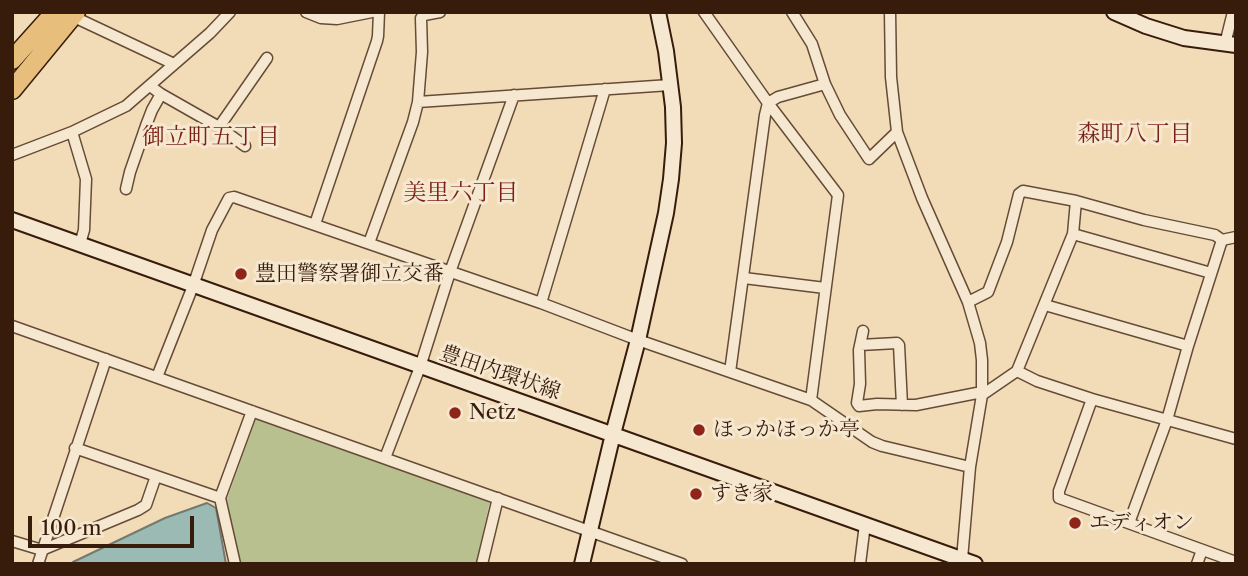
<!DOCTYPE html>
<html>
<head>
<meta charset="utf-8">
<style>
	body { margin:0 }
	#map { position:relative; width:1248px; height:576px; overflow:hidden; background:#f1dcb7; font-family:"Libre Caslon Text",serif }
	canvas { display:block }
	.frame { position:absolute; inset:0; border:14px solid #371b0b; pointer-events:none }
	.scale { position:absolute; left:28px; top:516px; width:166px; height:32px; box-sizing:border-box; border:4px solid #371b0b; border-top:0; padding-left:9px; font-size:21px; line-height:24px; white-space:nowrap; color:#371b0b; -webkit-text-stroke:5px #f6e8d0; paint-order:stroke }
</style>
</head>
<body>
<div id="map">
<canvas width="1248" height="576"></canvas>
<div class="frame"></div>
<div class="scale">100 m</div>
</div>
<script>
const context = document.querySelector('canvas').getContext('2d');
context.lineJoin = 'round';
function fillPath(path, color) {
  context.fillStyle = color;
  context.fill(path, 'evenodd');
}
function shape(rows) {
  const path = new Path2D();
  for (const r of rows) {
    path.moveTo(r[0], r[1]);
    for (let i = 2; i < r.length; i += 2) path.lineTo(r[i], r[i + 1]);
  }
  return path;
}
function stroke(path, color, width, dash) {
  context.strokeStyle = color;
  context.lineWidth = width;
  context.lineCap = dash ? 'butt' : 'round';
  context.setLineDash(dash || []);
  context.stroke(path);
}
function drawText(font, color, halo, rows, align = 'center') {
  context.font = font + ' "Libre Caslon Text","Noto Serif JP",serif';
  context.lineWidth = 6;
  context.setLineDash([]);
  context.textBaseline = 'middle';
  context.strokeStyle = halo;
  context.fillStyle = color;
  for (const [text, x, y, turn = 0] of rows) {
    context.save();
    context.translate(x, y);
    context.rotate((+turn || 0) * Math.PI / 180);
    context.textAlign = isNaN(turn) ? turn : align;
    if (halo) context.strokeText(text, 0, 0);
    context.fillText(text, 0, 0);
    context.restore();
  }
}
fillPath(shape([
	[256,419,490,501,476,564,239,564,227,499]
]), '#b8c08f');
const water = shape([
	[207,503,216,508,226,564,75,564,73,562,165,518,207,503]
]);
fillPath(water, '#9bbab3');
stroke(water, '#737a70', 2);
const street = shape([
	[306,12,321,18,337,19,372,12],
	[704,12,768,103,838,195,811,400],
	[792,12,812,44,825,84,840,115,869,159,897,132],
	[890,12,891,77,897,132,922,198,968,302,980,343,982,360,982,395,970,467,962,559],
	[72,16,174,64],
	[1225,44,1233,12],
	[150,86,161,94,219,127,245,146],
	[418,102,670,85],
	[219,127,267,58],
	[12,155,72,132],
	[126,189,130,172,147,123,152,110,161,94],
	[1076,201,1144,220,1215,235,1222,240],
	[315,224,377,41,378,36,379,12],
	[1073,234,1211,273],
	[369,243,413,122,418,102,422,52,421,18,424,15,440,12],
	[80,244,84,230,86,179,72,132,126,106,210,33,230,12],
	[744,278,825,288],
	[968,302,988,292,1007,242,1019,194,1023,191,1076,201,1073,234,1017,371,982,395],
	[541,303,605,89],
	[1045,305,1188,346],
	[12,326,682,564],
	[863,331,859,350,860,384,857,403,859,406,877,404,916,405,982,392],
	[860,345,897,343,899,345,902,405],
	[1017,371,1037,381,1092,399,1236,439],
	[730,372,765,115,768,103,778,97,825,84],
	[157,377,193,286,212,230,229,198,234,197,541,303,638,340,811,400,872,442,882,446,970,467],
	[1092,399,1059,491,1059,498,1236,562],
	[75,448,220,498],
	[385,458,420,367,450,272,514,95],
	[1129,523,1167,420,1188,346,1222,240,1236,237],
	[12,541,42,550,138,510,146,505,156,476],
	[38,564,106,359],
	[235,564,220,498,252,411],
	[482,564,498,498],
	[860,564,865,524],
	[1197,564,1202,550]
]);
const secondary = shape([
	[1114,12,1146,26,1184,38,1236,45],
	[12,220,975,564],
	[582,564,613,434,638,340,666,213,671,179,674,143,673,107,666,51,658,12]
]);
const highway = shape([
	[12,60,55,12],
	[12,90,76,12]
]);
stroke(street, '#664b36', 13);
stroke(secondary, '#371b0b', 18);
stroke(highway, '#371b0b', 21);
stroke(street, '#f6e8d0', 10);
stroke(secondary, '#f6e8d0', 14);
stroke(highway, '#e8be7c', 18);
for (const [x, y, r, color] of [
	[241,274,7,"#8f2418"],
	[455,413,7,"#8f2418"],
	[699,430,7,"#8f2418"],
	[696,494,7,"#8f2418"],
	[1075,523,7,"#8f2418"]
]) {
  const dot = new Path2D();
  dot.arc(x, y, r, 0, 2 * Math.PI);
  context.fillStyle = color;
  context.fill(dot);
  stroke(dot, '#f6e8d0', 2.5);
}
drawText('21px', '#371b0b', '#f6e8d0', [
	["豊田警察署御立交番",255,274],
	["Netz",469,413],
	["ほっかほっか亭",713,430],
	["すき家",710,494],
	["エディオン",1089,523]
], 'left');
drawText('21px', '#371b0b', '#f6e8d0', [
	["豊田内環状線",500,373,19]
]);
drawText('23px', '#7a1f14', '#f6e8d0', [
	["森町八丁目",1135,134],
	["御立町五丁目",211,137],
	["美里六丁目",461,193]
]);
</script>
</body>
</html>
